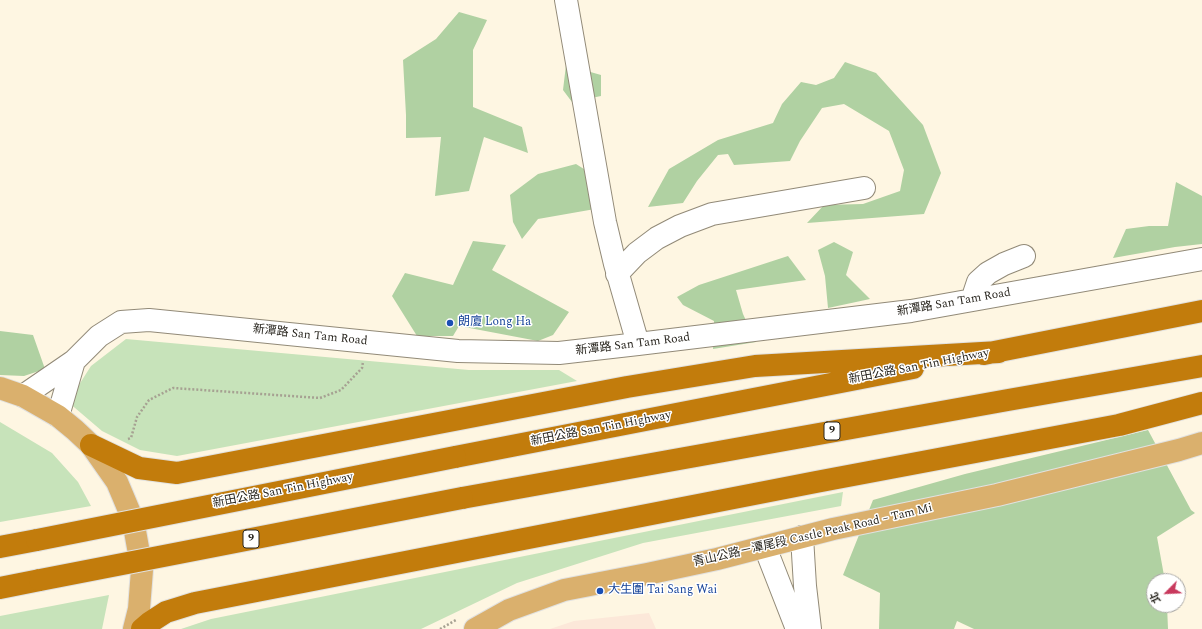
<!DOCTYPE html>
<html>
<head>
<meta charset="utf-8">
<style>
	body { margin:0 }
	#map { position:relative; width:1202px; height:629px; overflow:hidden; background:#fef6e2; font-family:Spectral,"Noto Sans TC",serif }
	canvas { display:block }
	.north { position:absolute; left:1146px; top:573px; width:40px; height:40px; box-sizing:border-box; background:#fff; border:1px solid #aaa9a6; border-radius:50%; rotate:246deg; font-size:11px; font-weight:700; line-height:16px; text-align:center; color:#2a2720 }
	.north::after { content:''; display:block; margin:auto; width:14px; height:18px; background:#c8395d; clip-path:polygon(50% 0,100% 100%,50% 72%,0 100%) }
</style>
</head>
<body>
<div id="map">
<canvas width="1202" height="629"></canvas>
<div class="north">北</div>
</div>
<script>
const context = document.querySelector('canvas').getContext('2d');
context.lineJoin = 'round';
function fillPath(path, color) {
  context.fillStyle = color;
  context.fill(path, 'evenodd');
}
function shape(rows) {
  const path = new Path2D();
  for (const r of rows) {
    path.moveTo(r[0], r[1]);
    for (let i = 2; i < r.length; i += 2) path.lineTo(r[i], r[i + 1]);
  }
  return path;
}
function stroke(path, color, width, dash) {
  context.strokeStyle = color;
  context.lineWidth = width;
  context.lineCap = dash ? 'butt' : 'round';
  context.setLineDash(dash || []);
  context.stroke(path);
}
function drawText(font, color, halo, rows, align = 'center') {
  context.font = font + ' Spectral,"Noto Sans TC",serif';
  context.lineWidth = 3;
  context.setLineDash([]);
  context.textBaseline = 'middle';
  context.strokeStyle = halo;
  context.fillStyle = color;
  for (const [text, x, y, turn = 0] of rows) {
    context.save();
    context.translate(x, y);
    context.rotate((+turn || 0) * Math.PI / 180);
    context.textAlign = isNaN(turn) ? turn : align;
    if (halo) context.strokeText(text, 0, 0);
    context.fillText(text, 0, 0);
    context.restore();
  }
}
fillPath(shape([
	[649,613,656,629,550,629,574,621]
]), '#fce8d9');
fillPath(shape([
	[126,339,469,370,559,370,577,381,177,456,140,450,102,431,68,402,91,366],
	[0,422,52,453,78,482,91,506,0,522],
	[843,492,841,506,643,543,517,583,421,629,181,629,211,619],
	[109,595,102,629,0,629,0,616]
]), '#c7e3ba');
fillPath(shape([
	[459,12,487,20,473,50,473,107,522,127,528,153,484,137,469,191,435,196,441,137,406,138,406,115,403,60,436,39],
	[845,62,876,73,923,125,941,173,924,214,807,223,824,205,863,204,900,191,904,170,889,131,844,104,822,108,800,141,790,161,734,165,728,154,718,155,697,181,683,203,648,207,669,169,718,140,773,123,782,104,801,82,816,85,834,78],
	[566,65,601,75,601,96,572,102,563,90],
	[576,164,609,185,595,209,538,219,522,239,513,222,510,195,538,174],
	[1176,182,1202,196,1202,244,1175,247,1113,258,1126,229,1149,226,1168,226],
	[473,241,506,245,492,270,569,312,553,335,538,341,459,326,453,336,417,336,392,296,405,273,453,285],
	[834,242,853,252,846,275,870,299,828,308,825,276,818,250],
	[788,256,806,280,736,290,743,314,756,342,713,349,714,321,683,305,677,297,699,285],
	[0,331,33,335,45,369,24,376,0,375],
	[1148,430,1191,510,1195,513,1157,537,1165,581,1154,581,1154,605,1167,605,1168,629,974,629,957,621,954,629,879,629,880,593,843,575,873,500,965,474]
]), '#b0d1a2');
const minor = shape([
	[566,0,605,222,615,264,638,344],
	[617,274,637,253,657,238,680,226,712,214,864,188],
	[972,300,978,282,988,273,1004,264,1024,256],
	[23,396,74,361,99,336,121,322,149,320,458,351,559,353,638,344,911,311,1202,259],
	[58,416,74,361],
	[802,537,805,586,810,629],
	[765,547,797,629]
]);
const major = shape([
	[0,388,23,396,58,416,75,430,91,445,117,482,133,520,142,570,139,609,134,629],
	[475,629,509,610,564,590,647,574,717,559,833,529,997,495,1179,450,1202,443]
]);
const highway = shape([
	[984,354,1202,311],
	[91,445,139,468,177,473,627,387,755,366,999,352],
	[455,457,913,368],
	[462,498,1008,400,1202,366],
	[0,547,37,540],
	[0,588,40,580],
	[142,629,149,623,166,612,195,603,816,482,1119,425,1202,403]
]);
stroke(minor, '#928a78', 24);
stroke(major, '#e1e1e0', 24);
stroke(highway, '#e1e1e0', 24);
stroke(shape([
	[128,439,131,438,137,417,149,400,173,388,320,398,341,390,362,368,363,362],
	[440,629,456,620]
]), '#a6a192', 2.5, [2, 2]);
stroke(minor, '#fff', 22);
stroke(major, '#dab06d', 22);
stroke(highway, '#c27c0c', 22);
const highwayBridge = shape([
	[37,540,455,457],
	[40,580,462,498]
]);
stroke(highwayBridge, '#e1e1e0', 24, []);
stroke(highwayBridge, '#c27c0c', 22);
for (const [x, y, r, color] of [
	[450,323,4,"#1a4fb4"],
	[600,591,4,"#1a4fb4"]
]) {
  const dot = new Path2D();
  dot.arc(x, y, r, 0, 2 * Math.PI);
  context.fillStyle = color;
  context.fill(dot);
  stroke(dot, '#fff', 1.5);
}
for (const [x, y, w] of [
	[832,431,16],
	[251,539,16]
]) {
  const box = new Path2D();
  box.roundRect(x - w / 2, y - 9, w, 18, 3);
  context.fillStyle = '#fff';
  context.fill(box);
  stroke(box, '#2a2720', 1);
}
drawText('bold 11px', '#2a2720', null, [
	["9",832,431],
	["9",251,539]
]);
drawText('12px', '#2a2720', '#fff', [
	["新潭路 San Tam Road",954,303,-10],
	["新潭路 San Tam Road",310,336,6],
	["新潭路 San Tam Road",633,345,-7],
	["新田公路 San Tin Highway",919,367,-11],
	["新田公路 San Tin Highway",601,429,-11],
	["新田公路 San Tin Highway",283,491,-11],
	["青山公路－潭尾段 Castle Peak Road – Tam Mi",813,536,-13]
]);
drawText('12px', '#164399', '#fff', [
	["朗廈 Long Ha",458,323],
	["大生圍 Tai Sang Wai",608,591]
], 'left');
</script>
</body>
</html>
